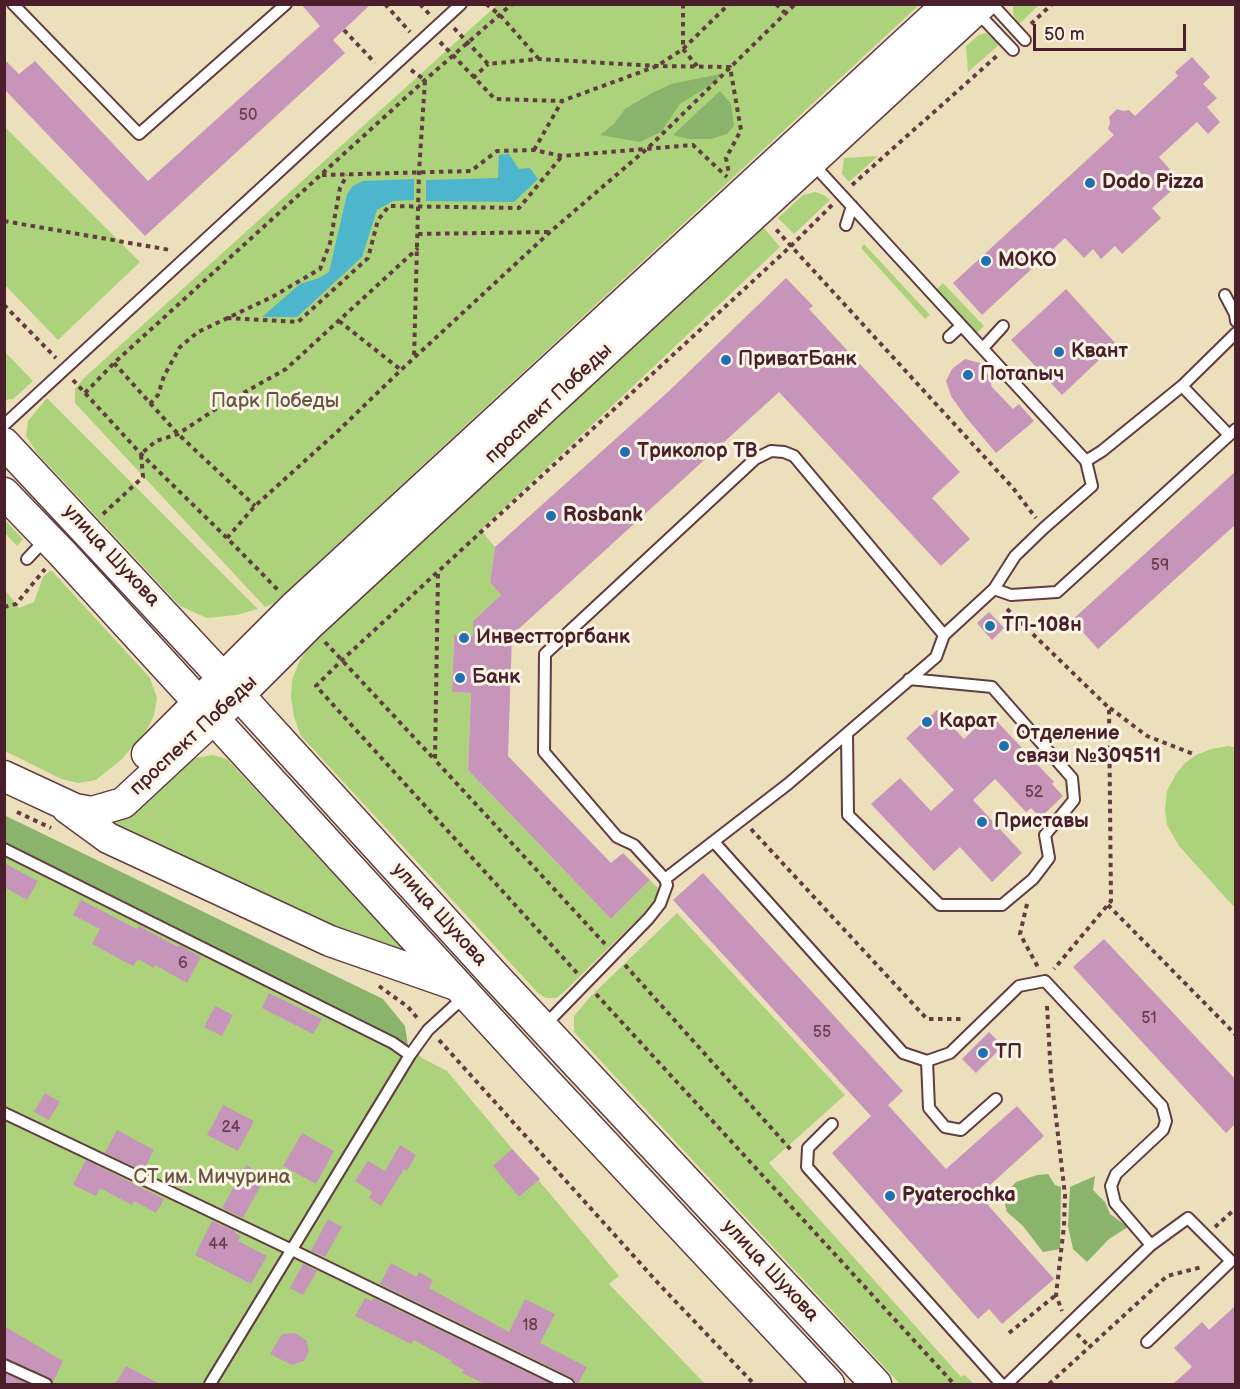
<!DOCTYPE html>
<html>
<head>
<meta charset="utf-8">
<style>
	body { margin:0 }
	#map { position:relative; width:1240px; height:1389px; overflow:hidden; background:#ecdfbc; font-family:"Balsamiq Sans",sans-serif }
	canvas { display:block }
	.frame { position:absolute; inset:0; border:6px solid #4a1f2b; pointer-events:none }
	.scale { position:absolute; left:1033px; top:24px; width:153px; height:27px; box-sizing:border-box; border:3px solid #4a1f2b; border-top:0; padding-left:8px; font-size:18px; line-height:21px; white-space:nowrap; color:#4a1f2b; -webkit-text-stroke:4px #fcf5e5; paint-order:stroke }
</style>
</head>
<body>
<div id="map">
<canvas width="1240" height="1389"></canvas>
<div class="frame"></div>
<div class="scale">50 m</div>
</div>
<script>
const context = document.querySelector('canvas').getContext('2d');
context.lineJoin = 'round';
function fillPath(path, color) {
  context.fillStyle = color;
  context.fill(path, 'evenodd');
}
function shape(rows) {
  const path = new Path2D();
  for (const r of rows) {
    path.moveTo(r[0], r[1]);
    for (let i = 2; i < r.length; i += 2) path.lineTo(r[i], r[i + 1]);
  }
  return path;
}
function stroke(path, color, width, dash) {
  context.strokeStyle = color;
  context.lineWidth = width;
  context.lineCap = dash ? 'butt' : 'round';
  context.setLineDash(dash || []);
  context.stroke(path);
}
function drawText(font, color, halo, rows, align = 'center') {
  context.font = font + ' "Balsamiq Sans",sans-serif';
  context.lineWidth = 6;
  context.setLineDash([]);
  context.textBaseline = 'middle';
  context.strokeStyle = halo;
  context.fillStyle = color;
  for (const [text, x, y, turn = 0] of rows) {
    context.save();
    context.translate(x, y);
    context.rotate((+turn || 0) * Math.PI / 180);
    context.textAlign = isNaN(turn) ? turn : align;
    if (halo) context.strokeText(text, 0, 0);
    context.fillText(text, 0, 0);
    context.restore();
  }
}
fillPath(shape([
	[497,5,919,5,273,604,265,607,75,403,75,389,84,378],
	[1013,5,1013,4,1039,5,1019,24,1013,14],
	[986,33,1000,44,968,72,966,46,979,35],
	[5,127,140,262,58,340,5,285],
	[878,156,849,182,842,174,844,158],
	[815,192,824,195,830,200,794,234,778,218,803,195],
	[764,228,780,247,481,530,495,547,490,581,501,595,473,621,473,636,454,635,452,692,471,693,468,770,611,919,650,880,659,889,655,902,563,993,556,998,546,998,538,993,301,736,294,717,291,697,292,680,300,660,312,643],
	[864,244,930,315,925,319,861,248],
	[943,283,984,326,975,335,935,291],
	[4,351,33,381,13,399,5,400],
	[47,398,258,609,236,615,207,618,180,606,37,453,26,436,28,421],
	[5,520,23,539,17,546,5,533],
	[51,570,150,678,157,698,154,715,148,728,122,759,96,780,78,783,61,779,5,751,5,590,19,608,34,602,43,577],
	[1229,746,1236,748,1235,908,1179,846,1167,825,1165,809,1167,791,1176,774,1184,764,1196,755,1211,749],
	[213,755,227,759,408,954,336,930,118,828,113,822,177,767,194,758],
	[4,842,408,1046,422,1058,447,1071,619,1276,609,1284,705,1384,5,1384],
	[677,913,845,1095,769,1163,961,1377,965,1375,974,1384,900,1384,574,1032,574,1016,591,996]
]), '#add27c');
fillPath(shape([
	[720,74,717,81,680,104,661,132,640,142,600,135,614,124,625,109,650,94,671,84],
	[720,91,731,104,734,126,727,134,711,139,688,139,673,135],
	[4,815,383,999,405,1026,408,1046,5,842],
	[1048,1174,1055,1185,1061,1187,1060,1249,1043,1252,1023,1226,1007,1212,1003,1197,1016,1182,1037,1175],
	[1095,1176,1093,1190,1105,1202,1110,1214,1128,1227,1109,1239,1087,1262,1073,1249,1068,1226,1070,1187]
]), '#8ab46c');
fillPath(shape([
	[509,154,519,169,530,168,538,179,514,202,426,201,426,180,498,178,499,155],
	[414,179,414,200,393,201,377,210,362,257,297,317,262,317,300,284,319,278,329,272,347,194,353,186,363,181]
]), '#4eb6cc');
fillPath(shape([
	[301,4,371,4,333,40,345,53,145,236,4,89,4,59,19,74,35,61,148,181,320,26],
	[1192,57,1210,77,1203,84,1217,98,1207,107,1220,122,1208,134,1197,122,1159,157,1181,182,1152,208,1161,218,1122,254,1115,246,1101,259,1093,249,1084,258,1065,238,982,315,953,283,1114,135,1108,129,1110,123,1109,117,1117,109,1123,111,1129,110,1135,116,1178,76,1175,72],
	[786,278,813,306,809,309,960,472,932,498,970,539,941,566,779,392,512,635,508,756,611,863,623,853,650,880,611,919,468,770,471,693,452,692,454,635,473,636,473,621,501,595,490,582,495,547,669,391],
	[1066,289,1116,344,1062,395,1011,340],
	[965,359,980,363,992,380,991,386,1013,409,1019,404,1034,421,996,453,965,416,951,396,946,381,952,369],
	[1236,471,1236,524,1098,649,1072,620],
	[989,612,1004,628,992,640,977,623],
	[937,710,964,739,990,714,1054,782,1052,784,1063,796,1040,818,1031,808,1026,812,995,779,973,800,1022,853,992,882,960,847,934,871,871,804,900,778,931,811,954,790,906,738],
	[4,863,38,881,27,900,4,887],
	[703,873,903,1091,888,1105,946,1169,1017,1106,1044,1136,979,1195,1054,1279,1002,1324,989,1309,978,1319,832,1153,871,1116,673,900],
	[81,900,137,929,139,926,178,947,179,945,201,957,187,983,155,965,154,968,138,959,133,966,92,944,100,929,73,915],
	[1104,939,1236,1080,1236,1123,1226,1133,1073,967],
	[269,993,322,1019,313,1034,262,1008],
	[215,1006,233,1015,222,1036,204,1027],
	[989,1032,1003,1046,976,1073,962,1059],
	[45,1093,60,1102,49,1120,34,1112],
	[223,1105,254,1121,238,1151,207,1135],
	[117,1130,154,1150,143,1171,105,1153],
	[302,1133,334,1151,316,1184,283,1166],
	[400,1145,416,1155,407,1171,404,1169,381,1206,369,1198,372,1192,355,1181,368,1161,385,1171],
	[512,1149,540,1179,519,1197,493,1166],
	[86,1160,164,1199,156,1213,134,1201,132,1205,100,1188,96,1196,73,1185],
	[246,1165,266,1176,243,1218,222,1208],
	[328,1219,342,1227,325,1257,311,1251],
	[212,1221,235,1231,235,1233,241,1236,238,1241,267,1256,251,1284,195,1255],
	[391,1263,417,1277,419,1272,433,1280,429,1288,509,1332,525,1299,555,1314,540,1343,587,1367,578,1384,575,1384,571,1377,380,1284],
	[303,1264,317,1271,303,1295,290,1288],
	[365,1298,372,1301,373,1298,552,1384,485,1384,462,1373,464,1370,451,1363,452,1361,414,1340,411,1344,355,1316],
	[1236,1305,1236,1384,1173,1384,1192,1367,1174,1348,1202,1322,1209,1330],
	[4,1326,63,1361,53,1382,49,1377,4,1358],
	[295,1333,307,1341,309,1352,304,1361,292,1365,270,1354,282,1334],
	[126,1366,160,1384,115,1384],
	[4,1373,29,1384,4,1384]
]), '#c795b9');
const service = shape([
	[13,4,139,134,286,4],
	[992,4,1025,40],
	[976,11,1013,50],
	[846,225,852,206],
	[1225,295,1235,314,1236,321],
	[949,337,961,326],
	[983,348,1003,326],
	[1182,386,1229,435],
	[4,425,461,4],
	[1086,461,1102,451,1182,386,1236,333],
	[27,559,45,540],
	[994,589,1011,595,1057,592,1236,429],
	[847,734,848,815,940,905,1002,905,1033,879,1049,858,1045,835,1074,800,1072,778,992,687,909,679],
	[714,842,903,1053,927,1061,950,1053,1019,986,1045,981,1162,1106,1166,1121,1163,1130,1116,1174,1111,1186,1115,1203,1151,1245],
	[4,849,393,1043,410,1055],
	[665,879,634,845,617,837,544,752,545,654,755,459,771,451,784,452,794,456,944,635],
	[544,1026,649,918,660,904,667,885,665,879,788,784,936,657,944,635,994,589,1015,556,1044,528,1092,486,1086,461,813,164],
	[927,1061,929,1108,945,1127,961,1130,996,1099],
	[4,1113,292,1250,568,1384],
	[832,1124,808,1148,807,1167,1001,1384],
	[4,1365,46,1384],
	[210,1384,410,1055,428,1030,464,997],
	[1007,1384,1151,1245,1188,1218,1231,1261,1147,1342]
]);
const secondary = shape([
	[4,443,239,695,493,974,876,1384],
	[4,493,62,553,538,1073,829,1384],
	[147,754,294,607,948,4],
	[4,776,75,809,92,812,123,803,239,695,310,624,982,4],
	[67,808,108,838,330,941,456,985]
]);
stroke(service, '#623c41', 14);
stroke(secondary, '#623c41', 33);
stroke(shape([
	[385,4,410,32],
	[420,4,430,15],
	[486,4,500,15,538,58],
	[683,4,683,49,697,66],
	[776,4,785,13],
	[1031,24,1052,4],
	[454,28,488,64,538,59,657,66,730,67,741,130,726,158,729,174],
	[344,30,375,63],
	[440,42,495,99,562,101],
	[411,70,425,80,419,172,414,358],
	[473,78,488,64],
	[534,150,562,101,657,66,683,49,729,4],
	[322,175,471,171,497,151,534,150,562,156,693,145,727,177],
	[852,185,999,54],
	[832,205,791,246,1013,488,1036,518],
	[4,221,170,250],
	[418,234,550,232],
	[4,305,56,358],
	[227,318,298,322,368,258,378,220,389,206,519,208,562,156],
	[339,321,401,370],
	[114,363,178,434,255,506],
	[73,380,141,454,227,538,278,590],
	[85,393,114,363,425,80,512,4],
	[150,404,158,395,164,376,180,347,198,332,272,297,320,269,330,243,340,188,347,175],
	[103,514,143,477,141,454,156,441,178,434,222,405,286,369,418,248],
	[227,538,255,506,338,431,401,370,550,232,649,147,795,4],
	[438,574,435,760,605,944],
	[4,607,16,604,45,569],
	[1007,609,1109,708,1111,901,1054,969],
	[325,642,434,759],
	[1110,708,1147,736,1196,755],
	[17,812,51,828],
	[751,829,927,1019,963,1019],
	[1027,904,1020,934,1039,969],
	[1108,905,1236,1035],
	[625,965,792,1151],
	[577,973,316,686,341,661,791,246,774,227],
	[379,986,408,1007,419,1020],
	[596,994,954,1384],
	[1047,1006,1051,1075,1065,1195,1064,1226,1056,1295,1062,1311],
	[439,1040,658,1283,754,1384],
	[1215,1227,1236,1208],
	[1009,1333,1056,1295],
	[1077,1334,1090,1347],
	[1049,1384,1167,1276,1202,1267]
]), '#623c41', 4, [4.5, 4.5]);
stroke(service, '#fff', 10);
stroke(secondary, '#fff', 30);
for (const [x, y, r, color] of [
	[1090,183,6,"#1f6fb2"],
	[986,261,6,"#1f6fb2"],
	[1059,352,6,"#1f6fb2"],
	[726,360,6,"#1f6fb2"],
	[968,375,6,"#1f6fb2"],
	[625,452,6,"#1f6fb2"],
	[551,516,6,"#1f6fb2"],
	[990,626,6,"#1f6fb2"],
	[464,638,6,"#1f6fb2"],
	[460,678,6,"#1f6fb2"],
	[927,722,6,"#1f6fb2"],
	[1004,746,6,"#1f6fb2"],
	[982,822,6,"#1f6fb2"],
	[983,1053,6,"#1f6fb2"],
	[890,1196,6,"#1f6fb2"]
]) {
  const dot = new Path2D();
  dot.arc(x, y, r, 0, 2 * Math.PI);
  context.fillStyle = color;
  context.fill(dot);
  stroke(dot, '#fcf5e5', 2);
}
drawText('16px', '#693c4e', null, [
	["50",248,116],
	["59",1160,566],
	["52",1034,793],
	["6",183,964],
	["51",1149,1019],
	["55",822,1033],
	["24",231,1128],
	["44",218,1245],
	["18",530,1326]
]);
drawText('bold 20px', '#4a1f2b', '#fcf5e5', [
	["Dodo Pizza",1102,183],
	["МОКО",998,261],
	["Квант",1071,352],
	["ПриватБанк",738,360],
	["Потапыч",980,375],
	["Триколор ТВ",637,452],
	["Rosbank",563,516],
	["ТП-108н",1002,626],
	["Инвестторгбанк",476,638],
	["Банк",472,678],
	["Карат",939,722],
	["Отделение",1016,734],
	["связи №309511",1016,757],
	["Приставы",994,822],
	["ТП",995,1053],
	["Pyaterochka",902,1196]
], 'left');
drawText('20px', '#685543', '#fcf5e5', [
	["Парк Победы",275,402],
	["СТ им. Мичурина",212,1178]
]);
drawText('20px', '#4a1f2b', '#fcf5e5', [
	["проспект Победы",549,404,-43],
	["улица Шухова",111,556,47],
	["проспект Победы",194,736,-43],
	["улица Шухова",439,915,48],
	["улица Шухова",770,1271,47]
]);
</script>
</body>
</html>
